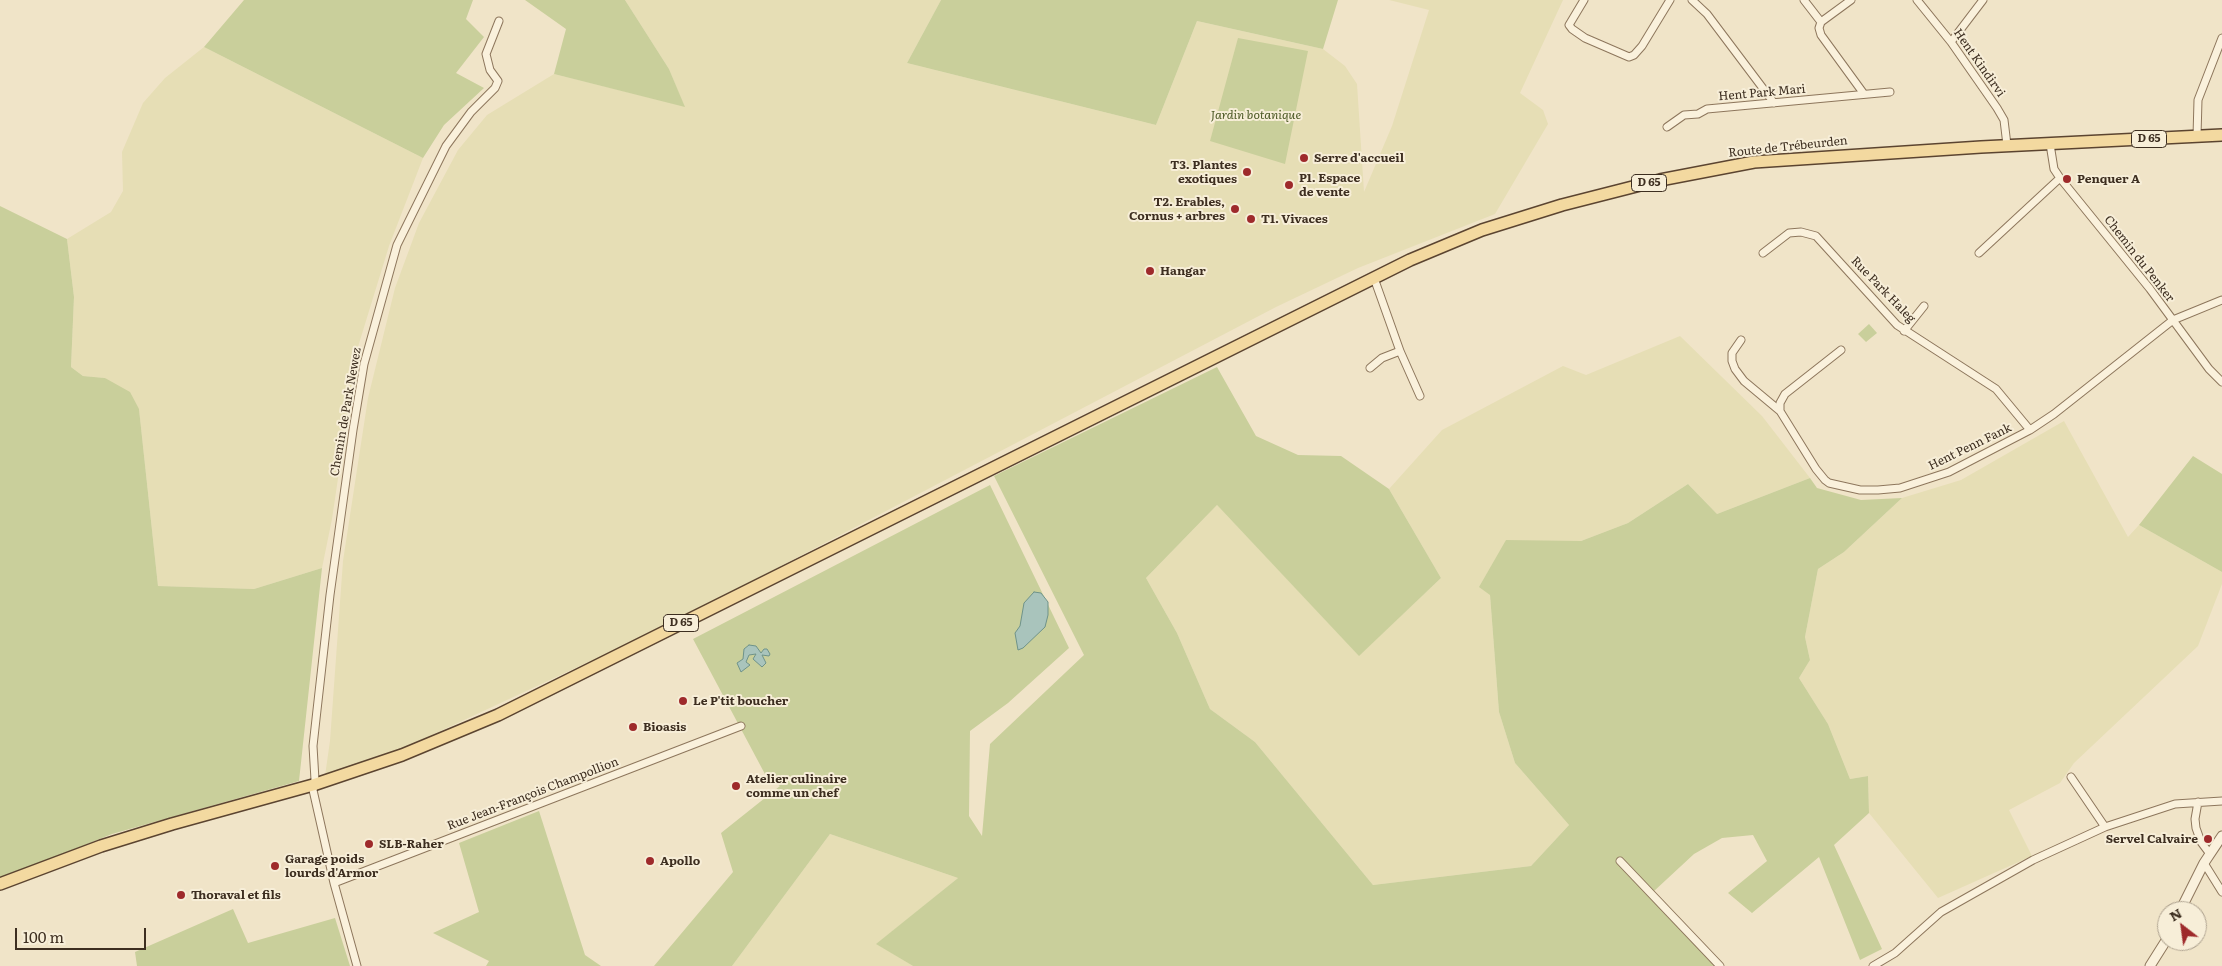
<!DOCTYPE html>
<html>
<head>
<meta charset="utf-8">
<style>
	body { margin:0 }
	#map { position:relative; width:2222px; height:966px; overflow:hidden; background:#f0e4c8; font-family:Literata,serif }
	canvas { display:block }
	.north { position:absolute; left:2157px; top:901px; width:50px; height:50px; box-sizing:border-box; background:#f7eed8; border:1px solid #ada18e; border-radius:50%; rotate:330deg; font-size:14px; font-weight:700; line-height:20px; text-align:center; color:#3d2e20 }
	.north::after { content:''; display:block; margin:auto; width:18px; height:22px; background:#9e2a2b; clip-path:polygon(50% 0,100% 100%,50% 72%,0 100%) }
	.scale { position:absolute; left:15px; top:928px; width:131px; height:22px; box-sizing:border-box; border:2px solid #3d2e20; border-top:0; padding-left:6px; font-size:15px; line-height:18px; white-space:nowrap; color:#3d2e20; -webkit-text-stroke:4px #f7eed8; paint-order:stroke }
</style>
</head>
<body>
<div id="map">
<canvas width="2222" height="966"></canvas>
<div class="north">N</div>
<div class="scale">100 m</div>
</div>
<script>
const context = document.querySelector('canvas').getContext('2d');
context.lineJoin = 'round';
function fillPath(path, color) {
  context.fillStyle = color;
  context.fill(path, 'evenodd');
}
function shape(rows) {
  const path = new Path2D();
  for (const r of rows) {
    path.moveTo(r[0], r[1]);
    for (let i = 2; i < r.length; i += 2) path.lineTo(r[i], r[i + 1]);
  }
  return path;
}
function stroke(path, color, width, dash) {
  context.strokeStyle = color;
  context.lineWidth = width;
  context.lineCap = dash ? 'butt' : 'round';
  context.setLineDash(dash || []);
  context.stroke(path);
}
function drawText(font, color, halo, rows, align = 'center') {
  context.font = font + ' Literata,serif';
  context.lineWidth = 4;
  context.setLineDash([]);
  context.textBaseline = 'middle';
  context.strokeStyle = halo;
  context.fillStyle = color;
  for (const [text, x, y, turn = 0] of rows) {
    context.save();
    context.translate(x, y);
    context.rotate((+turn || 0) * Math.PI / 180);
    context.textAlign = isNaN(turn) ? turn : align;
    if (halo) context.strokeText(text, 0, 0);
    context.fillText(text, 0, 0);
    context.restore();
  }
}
fillPath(shape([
	[625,0,941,0,907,63,1156,125,1197,21,1323,49,1345,66,1357,84,1364,192,1392,126,1429,10,1389,0,1563,0,1520,93,1543,110,1548,124,1495,214,1358,268,1276,307,670,624,404,748,325,776,330,741,343,561,368,398,395,288,419,223,458,150,487,115,554,74,684,106,669,69],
	[204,47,423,158,389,246,357,350,332,519,322,568,254,589,158,586,139,409,105,378,83,376,71,367,74,297,67,239,111,212,123,191,122,152,143,103,165,78],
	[1680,336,1762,416,1810,478,1717,514,1688,484,1628,523,1581,541,1506,541,1490,595,1499,712,1515,763,1569,825,1531,866,1373,885,1255,742,1210,709,1177,633,1146,578,1217,505,1359,655,1441,578,1389,489,1442,430,1563,366,1586,375],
	[2064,421,2128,537,2139,525,2222,572,2222,584,2198,646,2074,763,2060,783,2009,810,2032,856,1938,898,1869,813,1868,776,1850,779,1828,724,1799,678,1810,660,1805,637,1818,569,1844,552,1902,498,1961,480],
	[830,834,958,878,877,944,913,966,732,966]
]), '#e6deb5');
fillPath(shape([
	[244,0,473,0,466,19,484,37,456,73,484,88,444,125,423,158,204,47],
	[525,0,625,0,669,69,685,107,554,74,566,29],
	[941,0,1338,0,1323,49,1197,21,1156,125,907,63],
	[1238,38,1308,51,1285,164,1210,141],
	[0,206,67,239,74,297,71,367,83,376,105,378,130,392,139,409,158,586,254,589,322,568,299,781,112,834,0,879],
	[1869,324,1877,333,1866,342,1858,334],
	[1217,367,1256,436,1298,455,1341,456,1389,489,1441,578,1359,656,1217,505,1146,578,1177,633,1210,709,1255,742,1373,885,1531,866,1569,825,1515,763,1499,712,1490,595,1479,587,1506,540,1581,541,1628,523,1688,484,1717,514,1810,478,1817,488,1861,500,1902,498,1844,552,1818,569,1805,637,1810,660,1799,678,1828,724,1850,779,1868,776,1869,813,1834,845,1882,949,1860,960,1819,857,1752,913,1728,893,1767,861,1753,835,1722,838,1694,854,1653,892,1722,966,913,966,876,944,958,878,830,834,732,966,654,966,733,872,721,833,780,786,766,776,693,639,990,485,1069,648,1008,703,970,731,969,816,982,836,990,744,1084,655,994,476],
	[2193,456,2222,474,2222,572,2139,525],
	[539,811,585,955,601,966,486,966,489,961,433,933,479,912,459,843],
	[233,909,248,943,335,918,350,966,137,966,135,952]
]), '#c9cf9b');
const water = shape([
	[1034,592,1041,593,1048,602,1048,615,1045,627,1023,648,1018,650,1015,633,1020,626,1024,603,1034,592],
	[749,645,756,646,761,653,764,649,767,649,770,654,769,656,762,655,766,663,762,667,753,659,756,654,749,655,746,662,750,665,741,672,737,663,743,659,744,649,749,645]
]);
fillPath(water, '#a9c4bc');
stroke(water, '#6f938a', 1);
const minor = shape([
	[1584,0,1569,25,1572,29,1585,38,1629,57,1634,55,1642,46,1670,0],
	[1692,0,1707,14,1774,103],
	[1804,0,1821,22],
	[1851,0,1821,22,1819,28,1821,35,1864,94],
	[1917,0,1951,42,1997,108,2004,120,2007,145],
	[1951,42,1983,0],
	[1667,127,1684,115,1698,114,1707,109,1890,92],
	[2197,136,2198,100,2222,38],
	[2050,144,2054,169,2060,178,2150,289,2209,369,2222,382],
	[1763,253,1789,233,1801,232,1816,236,1897,325,1996,389,2030,430],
	[1979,253,2060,178],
	[1374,278,1400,351,1420,396],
	[1904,331,1924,306],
	[1741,340,1732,353,1732,361,1735,369,1744,381,1780,411],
	[1841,350,1785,394,1780,403,1780,411,1816,469,1825,480,1829,483,1860,490,1878,490,1900,488,1949,472,2030,430,2054,414,2173,320,2222,300],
	[1370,368,1382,358,1400,351],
	[2071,777,2105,827],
	[2198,802,2195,819,2196,828,2201,842,2210,854],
	[1620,861,1720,966],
	[2204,863,2222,892],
	[334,883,741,726],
	[357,966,334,883,313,790,315,780,313,746,317,710,330,595,353,430,364,364,397,245,446,146,471,112,495,88,498,81,490,70,486,54,499,21],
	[1873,966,1895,953,1941,912,2033,860,2105,827,2175,804,2222,801]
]);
const tertiary = shape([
	[2180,911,2204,863,2222,836],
	[2150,966,2167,939]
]);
const primary = shape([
	[0,884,101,846,172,824,313,785,402,755,498,715,1410,260,1482,230,1562,205,1660,180,1754,162,1981,147,2222,135]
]);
stroke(minor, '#8d765c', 9);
stroke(tertiary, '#8d765c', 11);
stroke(primary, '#5b4430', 14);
stroke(minor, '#faf1dc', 7);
stroke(tertiary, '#faf1dc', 9);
stroke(primary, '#f3d9a0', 11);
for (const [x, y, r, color] of [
	[1304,158,5,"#9e2a2b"],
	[1247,172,5,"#9e2a2b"],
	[2067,179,5,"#9e2a2b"],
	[1289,185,5,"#9e2a2b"],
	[1235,209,5,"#9e2a2b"],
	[1251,219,5,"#9e2a2b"],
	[1150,271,5,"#9e2a2b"],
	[683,701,5,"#9e2a2b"],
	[633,727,5,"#9e2a2b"],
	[736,786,5,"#9e2a2b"],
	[2208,839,5,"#9e2a2b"],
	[369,844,5,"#9e2a2b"],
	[650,861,5,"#9e2a2b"],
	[275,866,5,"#9e2a2b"],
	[181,895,5,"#9e2a2b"]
]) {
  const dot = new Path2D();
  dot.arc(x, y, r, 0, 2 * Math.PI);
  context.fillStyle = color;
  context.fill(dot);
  stroke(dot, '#f7eed8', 2);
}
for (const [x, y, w] of [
	[2149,139,35],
	[1649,183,35],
	[681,623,35]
]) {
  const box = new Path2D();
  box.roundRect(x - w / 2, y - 8.5, w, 17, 4);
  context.fillStyle = '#f7eed8';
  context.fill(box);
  stroke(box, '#3d2e20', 1);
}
drawText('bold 11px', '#3d2e20', null, [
	["D 65",2149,139],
	["D 65",1649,183],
	["D 65",681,623]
]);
drawText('12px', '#3d2e20', '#f7eed8', [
	["Hent Kindirvi",1979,63,55],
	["Hent Park Mari",1762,93,-5],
	["Route de Trébeurden",1788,147,-6],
	["Chemin du Penker",2139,259,52],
	["Rue Park Haleg",1883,290,46],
	["Chemin de Park Newez",346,412,-80],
	["Hent Penn Fank",1970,447,-26],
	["Rue Jean-François Champollion",533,794,-21]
]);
drawText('italic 12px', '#4d5a26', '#f7eed8', [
	["Jardin botanique",1256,115]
]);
drawText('bold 12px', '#3d2e20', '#f7eed8', [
	["Serre d'accueil",1314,158],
	["T3. Plantes",1237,165,"right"],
	["exotiques",1237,179,"right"],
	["P1. Espace",1299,178],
	["de vente",1299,192],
	["Penquer A",2077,179],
	["T2. Erables,",1225,202,"right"],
	["Cornus + arbres",1225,216,"right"],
	["T1. Vivaces",1261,219],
	["Hangar",1160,271],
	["Le P'tit boucher",693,701],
	["Bioasis",643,727],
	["Atelier culinaire",746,779],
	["comme un chef",746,793],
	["Servel Calvaire",2198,839,"right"],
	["SLB-Raher",379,844],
	["Garage poids",285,859],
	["lourds d'Armor",285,873],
	["Apollo",660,861],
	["Thoraval et fils",191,895]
], 'left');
</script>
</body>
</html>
